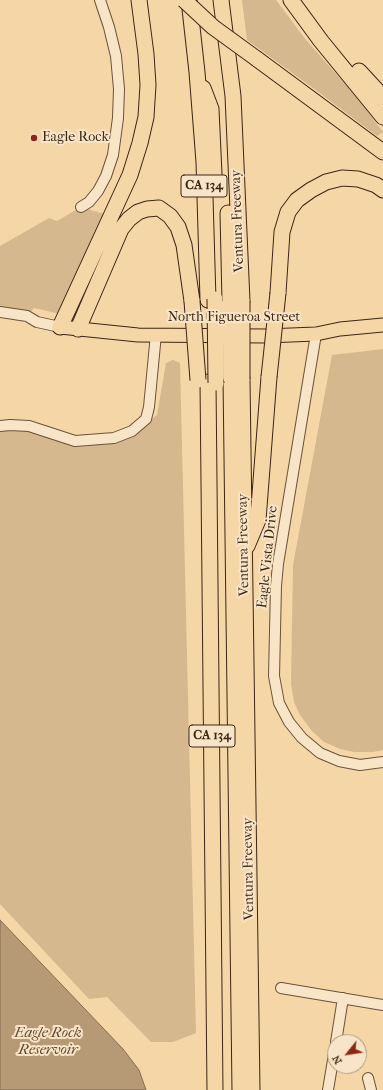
<!DOCTYPE html>
<html>
<head>
<meta charset="utf-8">
<style>
	body { margin:0 }
	#map { position:relative; width:383px; height:1090px; overflow:hidden; background:#f4d6a7; font-family:"IM FELL French Canon",serif }
	canvas { display:block }
	.north { position:absolute; left:327px; top:1034px; width:40px; height:40px; box-sizing:border-box; background:#f8e4c6; border:1px solid #ad9880; border-radius:50%; rotate:240deg; font-size:11px; font-weight:700; line-height:16px; text-align:center; color:#3d2616 }
	.north::after { content:''; display:block; margin:auto; width:14px; height:18px; background:#8f2418; clip-path:polygon(50% 0,100% 100%,50% 72%,0 100%) }
</style>
</head>
<body>
<div id="map">
<canvas width="383" height="1090"></canvas>
<div class="north">N</div>
</div>
<script>
const context = document.querySelector('canvas').getContext('2d');
context.lineJoin = 'round';
function fillPath(path, color) {
  context.fillStyle = color;
  context.fill(path, 'evenodd');
}
function shape(rows) {
  const path = new Path2D();
  for (const r of rows) {
    path.moveTo(r[0], r[1]);
    for (let i = 2; i < r.length; i += 2) path.lineTo(r[i], r[i + 1]);
  }
  return path;
}
function stroke(path, color, width, dash) {
  context.strokeStyle = color;
  context.lineWidth = width;
  context.lineCap = dash ? 'butt' : 'round';
  context.setLineDash(dash || []);
  context.stroke(path);
}
function drawText(font, color, halo, rows, align = 'center') {
  context.font = font + ' "IM FELL French Canon",serif';
  context.lineWidth = 4;
  context.setLineDash([]);
  context.textBaseline = 'middle';
  context.strokeStyle = halo;
  context.fillStyle = color;
  for (const [text, x, y, turn = 0] of rows) {
    context.save();
    context.translate(x, y);
    context.rotate((+turn || 0) * Math.PI / 180);
    context.textAlign = isNaN(turn) ? turn : align;
    if (halo) context.strokeText(text, 0, 0);
    context.fillText(text, 0, 0);
    context.restore();
  }
}
fillPath(shape([
	[242,0,276,0,306,40,354,94,383,132,377,136,313,88,247,40],
	[81,207,107,215,60,314,34,308,27,316,0,312,0,246,49,218,57,221],
	[383,349,383,750,373,752,354,752,340,749,324,742,312,731,300,715,294,702,291,684,293,565,332,355],
	[173,360,180,363,196,1033,173,1042,151,1042,107,997,89,999,0,904,0,429,16,428,81,445,124,440,157,415,166,363]
]), '#d5b88e');
const water = shape([
	[0,920,123,1049,139,1070,146,1090,0,1090,0,920]
]);
fillPath(water, '#b69a76');
stroke(water, '#866c50', 1);
const minor = shape([
	[81,207,89,202,98,191,106,176,113,155,118,118,119,89,116,56,109,27,100,0],
	[0,312,27,316,37,322,60,327],
	[316,334,278,564,276,586,274,676,279,703,289,722,302,738,320,753,339,761,360,765,383,762],
	[0,426,10,425,29,426,75,441,114,438,132,431,146,419,149,407,156,334],
	[281,988,383,1005],
	[336,1042,343,998],
	[368,1078,371,1090],
	[328,1090,335,1048]
]);
const major = shape([
	[60,327,138,335,266,336,316,334,340,329,383,325]
]);
const highway = shape([
	[189,0,197,72,204,162,208,300],
	[221,0,233,96,242,301],
	[291,0,321,41,383,117],
	[257,59,383,152],
	[359,71,383,97],
	[203,88,211,109,214,174],
	[228,213,230,302],
	[278,293,282,232,288,212,297,200,311,190,326,182,342,178,358,179,376,185,383,190],
	[60,327,130,175,140,143,146,117,148,85,146,54,139,0],
	[78,329,121,229,129,219,138,212,147,209,159,208,170,216,178,227,184,245,192,301],
	[231,378,240,1090],
	[242,379,252,1090],
	[208,382,215,1090],
	[247,546,258,520,269,377]
]);
stroke(minor, '#6b523a', 12);
stroke(major, '#3d2616', 15);
stroke(highway, '#3d2616', 17);
stroke(minor, '#f8e4c6', 10);
stroke(major, '#f4d6a7', 13);
stroke(highway, '#f4d6a7', 15);
const highwayBridge = shape([
	[184,0,213,27,257,59],
	[215,299,216,383],
	[192,301,198,380],
	[242,301,242,379],
	[230,302,231,378],
	[269,377,278,293]
]);
stroke(highwayBridge, '#3d2616', 17, []);
stroke(highwayBridge, '#f4d6a7', 15);
for (const [x, y, r, color] of [
	[34,138,4,"#8f2418"]
]) {
  const dot = new Path2D();
  dot.arc(x, y, r, 0, 2 * Math.PI);
  context.fillStyle = color;
  context.fill(dot);
  stroke(dot, '#f8e4c6', 1.5);
}
for (const [x, y, w] of [
	[204,186,46],
	[212,736,46]
]) {
  const box = new Path2D();
  box.roundRect(x - w / 2, y - 11, w, 22, 3);
  context.fillStyle = '#f8e4c6';
  context.fill(box);
  stroke(box, '#3d2616', 1);
}
drawText('bold 13px', '#3d2616', null, [
	["CA 134",204,186],
	["CA 134",212,736]
]);
drawText('14px', '#3d2616', '#f8e4c6', [
	["Eagle Rock",42,138]
], 'left');
drawText('14px', '#3d2616', '#f8e4c6', [
	["Ventura Freeway",238,221,-92],
	["North Figueroa Street",234,318],
	["Ventura Freeway",244,545,-91],
	["Eagle Vista Drive",268,557,-84],
	["Ventura Freeway",249,869,-91]
]);
drawText('italic 15px', '#614933', '#f8e4c6', [
	["Eagle Rock",48,1033],
	["Reservoir",48,1050]
]);
</script>
</body>
</html>
